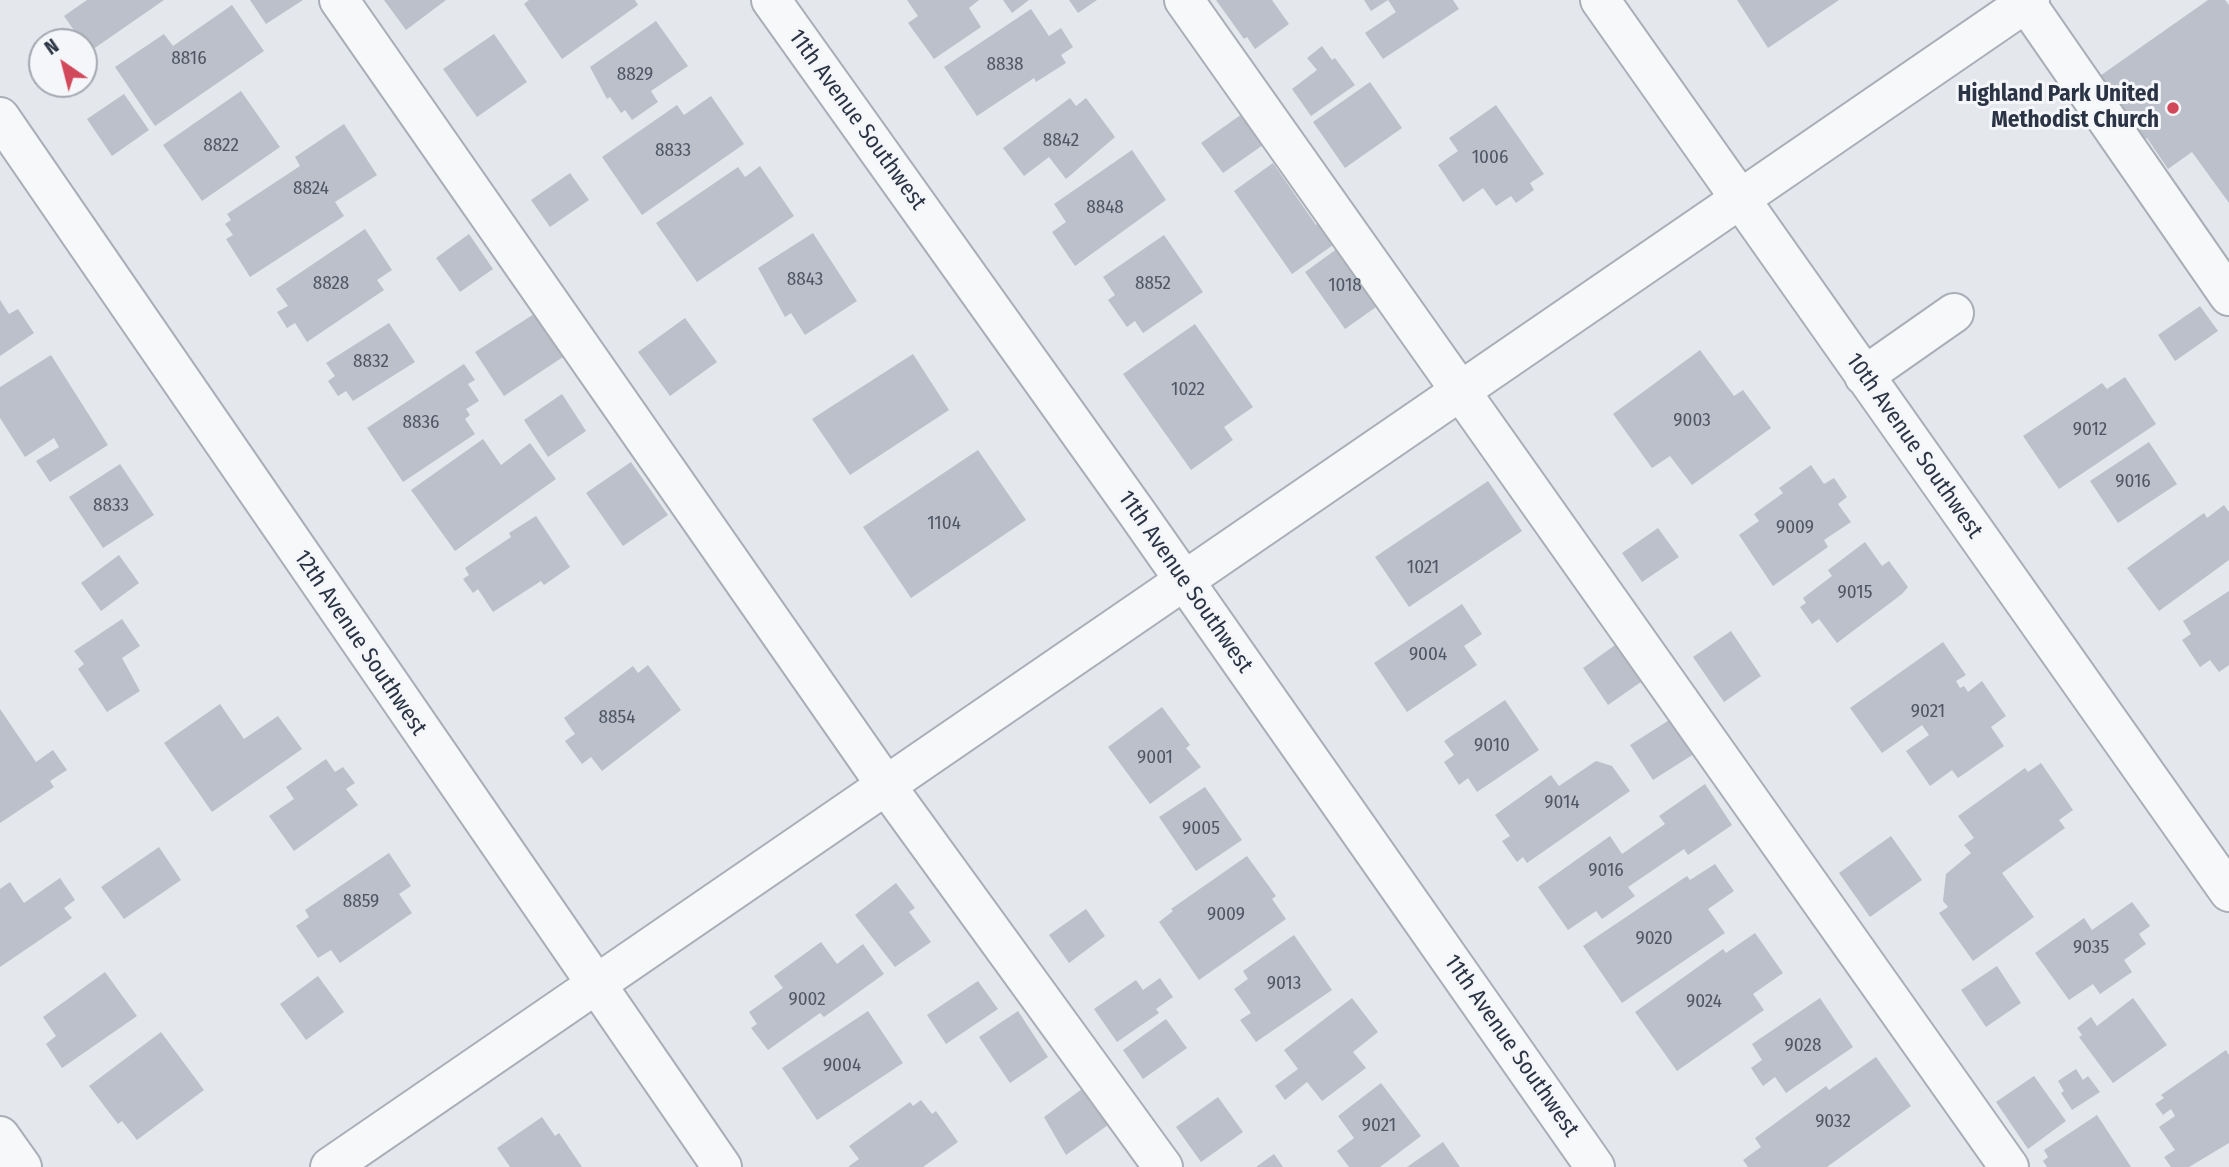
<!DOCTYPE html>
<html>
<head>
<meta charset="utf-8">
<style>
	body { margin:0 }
	#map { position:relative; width:2229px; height:1167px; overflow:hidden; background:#e4e7ec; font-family:"Fira Sans Condensed",sans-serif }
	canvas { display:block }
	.north { position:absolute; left:28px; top:28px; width:70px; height:70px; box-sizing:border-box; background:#f4f6f9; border:2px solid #a4a8b1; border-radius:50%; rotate:325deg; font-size:19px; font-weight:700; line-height:28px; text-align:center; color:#2b3445 }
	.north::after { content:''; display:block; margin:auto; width:24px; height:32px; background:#d1495b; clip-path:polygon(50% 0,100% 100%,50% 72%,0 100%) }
</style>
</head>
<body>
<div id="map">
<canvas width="2229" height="1167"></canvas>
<div class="north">N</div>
</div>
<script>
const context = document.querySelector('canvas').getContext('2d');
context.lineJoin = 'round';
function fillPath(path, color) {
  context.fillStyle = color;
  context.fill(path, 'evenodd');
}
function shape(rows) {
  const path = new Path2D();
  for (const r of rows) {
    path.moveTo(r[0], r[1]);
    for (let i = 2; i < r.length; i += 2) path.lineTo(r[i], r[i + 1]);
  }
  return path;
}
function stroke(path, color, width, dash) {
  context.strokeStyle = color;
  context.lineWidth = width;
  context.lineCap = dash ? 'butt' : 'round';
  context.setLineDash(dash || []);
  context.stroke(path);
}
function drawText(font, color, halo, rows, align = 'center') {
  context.font = font + ' "Fira Sans Condensed",sans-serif';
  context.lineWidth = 6;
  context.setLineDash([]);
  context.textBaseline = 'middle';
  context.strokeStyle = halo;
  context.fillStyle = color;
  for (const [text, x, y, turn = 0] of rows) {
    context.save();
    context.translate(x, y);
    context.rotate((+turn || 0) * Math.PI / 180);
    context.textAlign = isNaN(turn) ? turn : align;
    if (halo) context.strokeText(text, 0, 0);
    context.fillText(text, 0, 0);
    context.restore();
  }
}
fillPath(shape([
	[87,0,164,0,89,52,64,16],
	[250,0,303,0,266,24],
	[384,0,446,0,406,30],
	[529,0,635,0,638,5,562,59,524,4],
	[907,0,979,0,969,8,981,27,934,59,908,23,918,16],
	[1003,0,1029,0,1012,13],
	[1069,0,1097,0,1078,13],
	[1216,0,1272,0,1289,24,1255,49,1247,37,1244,39],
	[1364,0,1453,0,1459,9,1383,59,1365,33,1396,12,1388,0,1371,11],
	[1737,0,1839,0,1768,48],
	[2208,0,2225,0,2229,5,2229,203,2192,152,2168,169,2147,138,2142,142,2097,78],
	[232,5,264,51,155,126,115,67,164,34,173,46],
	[1031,9,1049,36,1061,28,1073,47,1061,55,1066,63,1036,82,1034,78,977,116,944,67],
	[656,21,688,66,651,91,658,102,632,120,625,110,621,113,610,97,607,99,590,67],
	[494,34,527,82,477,117,443,69],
	[1322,46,1332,60,1335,58,1355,85,1311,116,1292,89,1317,70,1307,58],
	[1370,82,1402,128,1345,168,1313,122],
	[241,91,280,147,202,201,163,145],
	[124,94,149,130,112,156,87,119],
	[711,96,744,144,642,215,602,157,677,105,684,115],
	[1070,98,1076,106,1086,98,1115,137,1066,179,1049,157,1024,176,1003,148],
	[1496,105,1544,174,1530,183,1534,190,1516,203,1511,196,1496,206,1483,188,1463,202,1438,165,1458,151,1449,138],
	[1242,114,1263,145,1223,173,1201,143],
	[344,124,377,175,335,202,344,216,250,277,226,239,233,235,225,224,231,220,227,214,300,166,295,157],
	[1132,150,1166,200,1075,266,1052,232,1066,222,1054,204],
	[1273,163,1316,225,1328,216,1343,238,1292,274,1234,191],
	[760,166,794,216,697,282,656,223,738,167,745,177],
	[570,173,589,200,550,227,531,200],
	[365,229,392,270,377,280,384,290,307,342,295,323,287,328,277,312,288,306,276,289],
	[813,233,857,301,805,335,791,313,785,317,758,268],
	[469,234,493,269,460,292,436,258],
	[1164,235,1203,292,1143,333,1135,321,1127,327,1108,300,1115,295,1103,277],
	[1345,243,1386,300,1345,329,1305,272],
	[0,300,9,314,18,309,34,333,0,356],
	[2200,306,2218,331,2175,361,2158,335],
	[534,314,563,357,504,396,475,352],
	[685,318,717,362,670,396,638,352],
	[389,323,415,362,353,401,346,391,338,396,328,381,335,376,326,363],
	[1195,324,1253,407,1224,427,1233,440,1191,470,1123,374],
	[1700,350,1734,396,1743,390,1771,428,1692,485,1670,456,1652,468,1613,414],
	[913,354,949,410,850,475,812,419],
	[51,355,108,445,50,482,36,461,59,447,54,438,25,457,0,418,0,387],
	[464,364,475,380,468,384,479,401,466,409,470,415,465,419,475,434,403,482,367,428],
	[2125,377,2156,424,2059,489,2023,436,2102,383,2107,389],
	[562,394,586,431,548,457,524,420],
	[483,439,501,465,530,443,556,479,455,551,411,490],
	[2149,442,2177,484,2118,523,2090,481],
	[978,450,1026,520,911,598,863,527],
	[631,462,668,515,623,546,586,493],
	[120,464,154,515,103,548,69,497],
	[1811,465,1824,484,1834,478,1847,497,1838,504,1851,522,1824,540,1828,547,1773,586,1739,535,1759,521,1754,514,1783,493,1779,488],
	[1488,481,1522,531,1409,607,1375,557],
	[2224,505,2229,512,2229,560,2159,611,2127,568,2204,513,2207,518],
	[536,516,570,567,544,585,541,581,493,612,478,589,473,593,463,579,469,575,465,568,511,537,509,533],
	[1658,528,1679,557,1642,582,1622,553],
	[1865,542,1882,566,1889,561,1908,587,1902,594,1837,643,1819,619,1812,624,1800,607,1806,603,1803,598,1832,576,1828,570],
	[119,555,139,583,101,611,81,583],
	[2229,591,2229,665,2219,672,2210,660,2200,667,2182,640,2191,634,2183,621],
	[1462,604,1482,634,1464,646,1477,665,1407,712,1374,663],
	[122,619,140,646,122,658,140,691,107,712,78,669,84,664,74,651],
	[1731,631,1761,676,1724,702,1693,657],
	[1625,638,1651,675,1608,705,1583,668],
	[1943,642,1966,675,1956,681,1960,688,1964,686,1968,692,1982,681,2006,716,1991,727,2004,746,1958,778,1952,770,1930,786,1906,751,1929,735,1922,725,1882,753,1850,708],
	[648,665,681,710,602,771,591,757,582,764,565,741,575,734,564,718,633,666,638,673],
	[1505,700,1539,750,1477,792,1468,778,1459,785,1444,762,1454,755,1444,741],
	[220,704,244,739,278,716,302,749,212,812,164,743],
	[1162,707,1190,745,1186,748,1201,767,1150,804,1108,747],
	[0,709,36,762,53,750,67,770,50,781,54,787,0,823],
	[1674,717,1697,752,1653,780,1630,745],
	[326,759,335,772,343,767,355,783,346,789,358,805,294,851,269,816,294,799,286,787],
	[1596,761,1612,766,1630,791,1527,863,1523,857,1517,862,1502,841,1510,836,1495,815,1551,775,1559,786],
	[2041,763,2073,810,2059,820,2065,828,2002,873,2034,917,1973,961,1939,913,1948,907,1943,901,1946,874,1971,853,1964,845,1974,838,1958,816,2025,768,2028,772],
	[1705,784,1732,825,1688,855,1684,849,1628,887,1635,896,1602,919,1596,911,1568,930,1538,887,1610,836,1622,854,1665,824,1659,816],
	[1205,787,1242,840,1196,871,1159,817],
	[1891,836,1922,880,1870,917,1839,873],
	[159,847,181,880,124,919,101,887],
	[389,853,411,886,399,894,412,913,340,963,331,950,318,958,296,926,309,917,305,910],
	[1247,856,1276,896,1272,899,1286,919,1199,980,1159,922,1173,911,1171,909],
	[1715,864,1734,891,1708,909,1725,933,1622,1003,1583,946,1687,876,1690,880],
	[60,878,75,900,64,908,72,918,0,967,0,889,10,882,24,903],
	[896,883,915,908,909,912,931,942,895,967,855,915],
	[2132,902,2150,926,2139,934,2146,944,2124,960,2132,972,2100,994,2093,984,2069,1000,2035,953,2084,918,2092,930],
	[1086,909,1105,936,1069,963,1049,935],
	[1755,933,1783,973,1753,994,1764,1010,1677,1071,1635,1012,1723,949,1726,953],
	[1294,935,1332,990,1256,1042,1240,1020,1251,1013,1234,989,1248,979,1243,971],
	[821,942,837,964,863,944,884,974,824,1017,820,1013,768,1050,751,1028,757,1024,749,1012,783,988,774,976],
	[1997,966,2021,1003,1986,1027,1961,990],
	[105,972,137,1016,62,1068,46,1044,56,1036,43,1017],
	[318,976,344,1012,306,1040,280,1004],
	[1160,978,1173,997,1156,1009,1159,1013,1117,1042,1094,1009,1136,980,1143,990],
	[978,981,998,1009,946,1044,927,1015],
	[1352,998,1378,1032,1353,1052,1366,1068,1322,1101,1307,1082,1285,1100,1275,1086,1298,1069,1284,1050],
	[1820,998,1853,1047,1786,1093,1775,1077,1763,1086,1751,1068,1762,1060,1752,1044],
	[2133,998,2167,1045,2113,1083,2079,1037,2082,1035,2077,1028,2091,1017,2097,1026],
	[868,1011,903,1063,817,1120,782,1068],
	[1018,1011,1048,1057,1010,1083,979,1037],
	[1166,1019,1187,1048,1143,1079,1123,1050],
	[161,1032,204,1090,137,1140,122,1121,118,1124,89,1086],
	[2226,1050,2229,1055,2229,1143,2189,1167,2171,1167,2164,1157,2175,1150,2159,1127,2175,1116,2171,1109,2163,1115,2155,1104,2164,1098,2161,1095],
	[1876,1057,1911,1106,1827,1167,1748,1167,1743,1160,1761,1147,1755,1138,1826,1086,1829,1090],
	[2076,1069,2083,1080,2088,1076,2100,1092,2072,1110,2061,1093,2064,1091,2058,1081],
	[2034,1076,2066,1121,2028,1149,1996,1102],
	[1381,1083,1421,1136,1380,1167,1349,1167,1337,1151,1354,1138,1338,1116],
	[1082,1089,1108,1125,1066,1155,1044,1117],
	[1218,1097,1243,1132,1201,1162,1176,1127],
	[921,1100,932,1114,936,1111,958,1142,923,1167,848,1167,859,1159,849,1146,910,1102,913,1106],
	[2097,1115,2131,1167,2047,1167,2043,1161,2048,1157,2044,1150],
	[542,1117,555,1136,559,1133,582,1167,510,1167,497,1148],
	[1443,1142,1460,1167,1407,1167],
	[1274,1154,1283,1167,1256,1167]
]), '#bbc0ca');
const minor = shape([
	[339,0,885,784,1163,1167],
	[771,0,1137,513,1595,1167],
	[1184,0,2009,1167],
	[1600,0,2229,892],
	[2024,0,2229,296],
	[0,117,722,1167],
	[1864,376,1954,313],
	[0,1136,22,1167],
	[330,1167,2030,0]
]);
stroke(minor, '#a9aeb7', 42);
stroke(minor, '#f7f8fa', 38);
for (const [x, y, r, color] of [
	[2173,108,7,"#d1495b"]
]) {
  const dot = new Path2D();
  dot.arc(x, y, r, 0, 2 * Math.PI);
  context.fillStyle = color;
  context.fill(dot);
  stroke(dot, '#f4f6f9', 2.5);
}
drawText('19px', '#4f5766', null, [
	["8816",189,59],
	["8838",1005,65],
	["8829",635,75],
	["8842",1061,141],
	["8822",221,146],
	["8833",673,151],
	["1006",1490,158],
	["8824",311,189],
	["8848",1105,208],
	["8843",805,280],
	["8828",331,284],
	["8852",1153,284],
	["1018",1345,286],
	["8832",371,362],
	["1022",1188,390],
	["9003",1692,421],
	["8836",421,423],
	["9012",2090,430],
	["9016",2133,482],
	["8833",111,506],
	["1104",944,524],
	["9009",1795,528],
	["1021",1423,568],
	["9015",1855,593],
	["9004",1428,655],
	["9021",1928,712],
	["8854",617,718],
	["9010",1492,746],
	["9001",1155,758],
	["9014",1562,803],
	["9005",1201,829],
	["9016",1606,871],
	["8859",361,902],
	["9009",1226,915],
	["9020",1654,939],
	["9035",2091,948],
	["9013",1284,984],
	["9002",807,1000],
	["9024",1704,1002],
	["9028",1803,1046],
	["9004",842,1066],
	["9032",1833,1122],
	["9021",1379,1126]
]);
drawText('bold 23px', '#2b3445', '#f4f6f9', [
	["Highland Park United",2159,95],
	["Methodist Church",2159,121]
], 'right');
drawText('23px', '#2b3445', '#f4f6f9', [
	["11th Avenue Southwest",857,120,54],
	["10th Avenue Southwest",1914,446,55],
	["11th Avenue Southwest",1185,582,55],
	["12th Avenue Southwest",360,643,56],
	["11th Avenue Southwest",1511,1046,55]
]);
</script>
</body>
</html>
